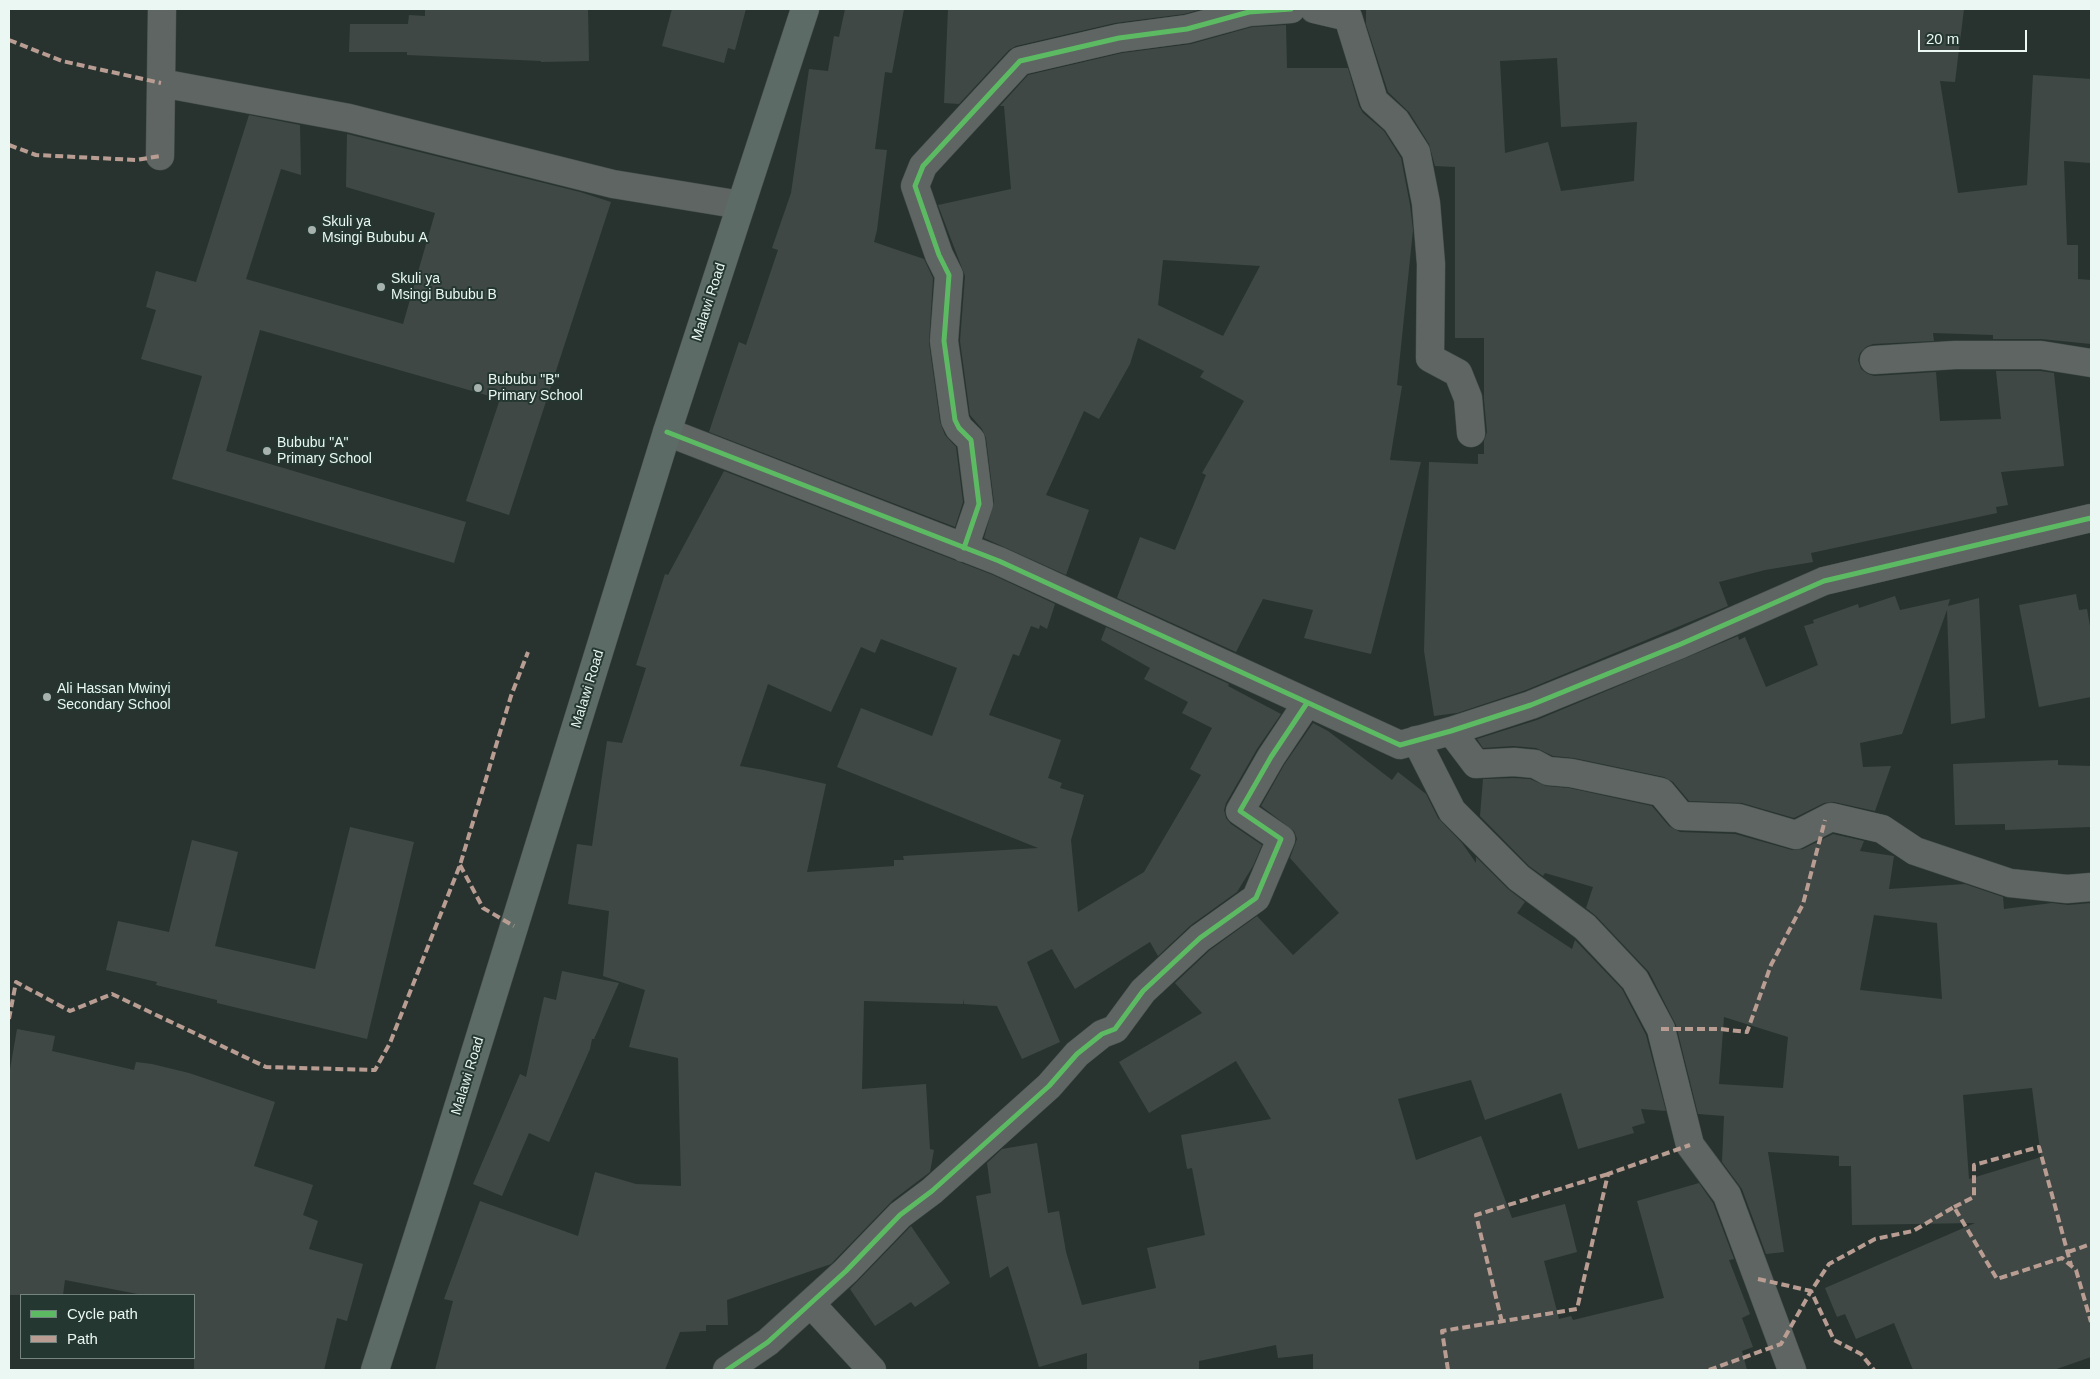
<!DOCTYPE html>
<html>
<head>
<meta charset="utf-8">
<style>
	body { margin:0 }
	#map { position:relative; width:2100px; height:1379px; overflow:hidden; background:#28332f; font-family:Arial,sans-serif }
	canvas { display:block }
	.frame { position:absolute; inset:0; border:10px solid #ebf7f3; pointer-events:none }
	.legend { position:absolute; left:20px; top:1294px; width:175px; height:65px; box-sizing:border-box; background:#243730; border:1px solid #74847e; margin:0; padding:6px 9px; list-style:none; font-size:15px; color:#ebf7f3 }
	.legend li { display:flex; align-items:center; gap:10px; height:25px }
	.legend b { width:25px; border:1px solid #74847e }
	.scale { position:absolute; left:1918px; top:30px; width:109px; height:22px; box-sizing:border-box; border:2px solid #ebf7f3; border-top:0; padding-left:6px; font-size:15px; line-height:18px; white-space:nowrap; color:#ebf7f3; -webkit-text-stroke:4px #243730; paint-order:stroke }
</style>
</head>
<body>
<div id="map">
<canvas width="2100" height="1379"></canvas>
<div class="frame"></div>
<ul class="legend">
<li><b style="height:6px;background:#5cba63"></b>Cycle path</li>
<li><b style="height:6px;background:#b99d93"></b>Path</li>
</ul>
<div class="scale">20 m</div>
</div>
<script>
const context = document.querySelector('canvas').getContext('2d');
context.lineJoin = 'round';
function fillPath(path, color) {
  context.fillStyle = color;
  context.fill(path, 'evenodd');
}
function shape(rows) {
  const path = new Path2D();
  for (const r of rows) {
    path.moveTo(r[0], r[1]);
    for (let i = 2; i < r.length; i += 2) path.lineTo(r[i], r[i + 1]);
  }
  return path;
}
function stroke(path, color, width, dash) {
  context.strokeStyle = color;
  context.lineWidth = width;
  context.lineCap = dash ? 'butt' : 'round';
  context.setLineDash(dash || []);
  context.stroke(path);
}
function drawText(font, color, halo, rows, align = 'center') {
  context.font = font + ' Arial,sans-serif';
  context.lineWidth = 4;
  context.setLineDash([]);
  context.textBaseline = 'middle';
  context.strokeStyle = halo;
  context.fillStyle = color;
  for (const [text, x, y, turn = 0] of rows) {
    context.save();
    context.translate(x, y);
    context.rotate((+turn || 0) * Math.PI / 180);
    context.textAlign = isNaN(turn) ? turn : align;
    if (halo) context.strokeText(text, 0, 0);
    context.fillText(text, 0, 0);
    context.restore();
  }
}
fillPath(shape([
	[425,9,588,9,589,61,541,62,541,61,407,55,407,52,349,52,350,24,408,24,409,15,425,16],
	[672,9,746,9,735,50,728,48,724,63,662,46],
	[845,9,904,9,892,73,885,72,875,149,887,150,877,230,874,242,924,259,933,278,929,343,940,422,945,435,956,447,963,502,955,527,709,432,739,342,746,345,778,250,772,248,791,193,809,69,828,71,834,36,839,37],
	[948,9,1202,9,1184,14,1115,23,1016,46,1009,50,959,104,944,103],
	[1366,9,1964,9,1955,82,1940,81,1958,193,2027,185,2033,75,2091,79,2091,163,2064,161,2067,245,2078,245,2078,279,2091,280,2091,344,2041,339,1993,339,1993,335,1933,333,1934,341,1873,344,1866,347,1860,353,1858,360,1861,369,1868,374,1874,376,1936,372,1940,421,2001,419,1996,371,2040,371,2054,373,2064,466,2001,472,2008,505,1996,507,1997,513,1811,553,1813,562,1765,570,1719,582,1728,606,1526,690,1457,713,1434,716,1424,651,1429,462,1478,464,1478,454,1484,454,1484,441,1487,432,1484,400,1484,338,1455,338,1455,167,1435,166,1429,144,1409,112,1388,92,1366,24],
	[1557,58,1561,127,1637,122,1634,181,1561,191,1548,142,1505,153,1500,61],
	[1286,25,1287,68,1348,68,1359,106,1363,113,1384,131,1401,158,1410,205,1413,230,1397,385,1402,386,1390,460,1421,462,1371,654,1304,638,1313,610,1263,599,1236,652,1117,598,1140,537,1175,550,1206,475,1202,473,1244,401,1200,377,1204,371,1138,338,1130,364,1099,419,1084,411,1046,495,1089,510,1066,575,984,538,994,502,986,438,982,429,970,415,960,341,965,276,938,205,1011,189,1004,106,1000,106,1028,75,1122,53,1191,44,1252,27],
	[1163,260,1260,266,1223,336,1158,305],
	[249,115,300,125,301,175,281,169,246,279,403,324,435,213,346,187,347,134,580,192,611,202,509,515,466,501,500,399,260,330,226,451,466,522,454,563,172,479,202,376,141,359,156,310,146,307,156,271,196,282],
	[724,471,993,575,1055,604,1047,629,1040,625,1039,629,1031,626,1019,656,1013,654,989,715,1061,740,1048,778,1062,783,1060,788,1084,795,1071,840,1078,912,1144,872,1201,775,1190,769,1212,728,1182,713,1188,702,1144,679,1150,668,1101,640,1106,627,1229,684,1228,686,1281,714,1257,749,1226,803,1224,810,1226,818,1231,824,1262,845,1253,866,1237,892,1191,925,1158,956,1150,942,1075,989,1052,949,1027,962,1060,1042,1022,1059,997,1006,964,1004,964,999,963,1004,864,1001,862,1089,926,1084,930,1149,934,1150,930,1172,893,1200,831,1264,727,1300,728,1325,706,1325,706,1331,680,1332,665,1370,435,1370,453,1301,444,1299,480,1201,578,1236,595,1172,636,1184,681,1186,678,1058,629,1047,645,990,603,976,609,911,568,904,577,844,592,846,607,741,622,743,646,668,636,665,665,574,668,575],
	[881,639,957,668,932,736,861,708,837,767,1038,848,903,856,904,860,894,860,894,866,807,872,826,784,764,770,740,766,768,684,831,712,861,647,875,653],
	[2076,594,2079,610,2087,609,2091,632,2091,697,2039,707,2019,605],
	[1895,596,1900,610,1950,599,1948,606,1979,598,1985,718,1951,724,1947,610,1902,734,1860,743,1863,767,1891,766,1875,811,1834,802,1824,803,1794,818,1742,803,1689,801,1673,782,1664,777,1574,758,1553,756,1536,748,1513,746,1483,748,1477,739,1537,720,1738,636,1739,640,1745,637,1766,687,1818,665,1804,626,1814,623,1813,620,1858,604,1859,608],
	[1313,723,1328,731,1392,780,1398,772,1426,794,1438,818,1462,843,1476,863,1476,857,1508,889,1525,902,1517,913,1572,949,1575,940,1622,989,1646,1035,1666,1111,1641,1109,1645,1123,1632,1127,1634,1133,1578,1149,1561,1093,1485,1120,1471,1080,1398,1099,1416,1160,1481,1136,1512,1218,1565,1204,1577,1252,1544,1261,1559,1319,1571,1316,1573,1320,1664,1298,1637,1201,1699,1183,1713,1203,1734,1259,1729,1260,1750,1314,1742,1318,1753,1347,1742,1351,1747,1370,1313,1370,1313,1354,1278,1358,1276,1345,1199,1361,1199,1370,1087,1370,1087,1353,1039,1367,1008,1266,990,1278,976,1196,991,1193,987,1163,1002,1149,1037,1143,1048,1213,1059,1211,1066,1252,1082,1305,1156,1288,1147,1248,1205,1235,1192,1168,1187,1169,1181,1135,1271,1119,1236,1061,1149,1113,1119,1062,1202,1013,1175,983,1210,950,1257,916,1293,955,1339,913,1290,858,1297,839,1294,831,1261,806,1284,765],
	[2058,760,2058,765,2091,766,2091,827,2005,830,2005,824,1955,825,1953,764],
	[1514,778,1530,779,1546,786,1569,788,1652,806,1669,826,1680,832,1735,834,1792,850,1803,849,1833,834,1864,841,1860,851,1894,856,1889,889,1965,884,2003,897,2004,909,2052,903,2068,905,2091,903,2091,1357,2054,1370,1913,1370,1894,1323,1856,1339,1845,1314,1837,1317,1825,1288,1975,1223,1852,1225,1851,1166,1839,1166,1839,1156,1768,1152,1784,1252,1766,1254,1742,1189,1722,1162,1724,1116,1698,1114,1676,1025,1649,972,1596,916,1586,908,1593,887,1545,873,1543,876,1529,866,1480,816,1483,779],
	[1874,915,1937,923,1942,999,1860,990],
	[1724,1017,1788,1037,1783,1088,1719,1084],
	[2032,1088,2041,1157,1969,1179,1963,1095],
	[350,827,414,842,367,1039,217,1003,217,1000,156,985,157,982,106,970,118,921,169,932,192,840,238,852,215,946,315,969],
	[562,971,619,983,594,1039,592,1039,590,1049,549,1142,529,1133,502,1196,473,1184,520,1074,526,1077,544,997,556,1000],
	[17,1029,55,1036,52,1051,134,1070,136,1062,152,1064,189,1073,275,1102,254,1166,313,1185,303,1215,318,1221,309,1249,363,1264,347,1321,337,1318,324,1370,194,1370,194,1295,143,1295,65,1280,63,1295,9,1295,9,1075],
	[911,1226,950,1283,915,1307,911,1302,875,1326,850,1289]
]), '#3f4845');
const minor = shape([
	[1314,9,1348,17,1374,101,1396,121,1416,152,1426,203,1431,264,1430,358,1458,373,1468,398,1471,433],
	[161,83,349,118,613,184,741,205],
	[160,156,162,9],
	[1874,360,1955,355,2041,355,2091,363],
	[667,432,999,561,1400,745,1451,731,1531,705,1681,644,1824,581,2091,518],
	[964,548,979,504,971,440,959,428,955,420,944,341,949,275,939,255,915,186,923,166,1020,61,1119,38,1187,29,1249,12,1291,9],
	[1451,731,1476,764,1514,762,1535,764,1548,771,1571,773,1661,792,1681,816,1738,818,1796,835,1831,817,1882,829,1915,851,2010,883,2067,889,2091,887],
	[1416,740,1452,811,1519,878,1585,927,1635,980,1661,1029,1690,1145,1727,1195,1792,1370],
	[811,1304,872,1370],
	[727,1370,768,1342,846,1271,900,1215,932,1191,1049,1086,1077,1054,1102,1034,1115,1029,1143,991,1200,938,1256,898,1281,839,1240,811,1271,757,1307,703]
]);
const major = shape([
	[375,1370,436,1179,667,432,805,9]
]);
stroke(minor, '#454e4b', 29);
stroke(major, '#454e4b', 29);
stroke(minor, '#5e6562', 28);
stroke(major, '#5c6b66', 28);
stroke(shape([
	[9,40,62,61,161,83],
	[9,145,36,155,136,160,160,156],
	[460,865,483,908,514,926],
	[9,1019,16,982,70,1011,112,994,266,1067,375,1070,390,1043,460,865,511,696,528,652],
	[1661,1029,1720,1029,1747,1032,1771,965,1803,904,1825,820],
	[1954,1207,1974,1197,1974,1165,2039,1147,2071,1265],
	[2068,1252,2091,1244],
	[1758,1279,1811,1291,1829,1264,1875,1239,1913,1231,1954,1207,1997,1279,2062,1258,2076,1270,2091,1322],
	[1502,1322,1476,1215,1608,1174],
	[1448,1370,1442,1331,1577,1309,1608,1174,1690,1145],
	[1709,1370,1781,1344,1811,1291,1834,1340,1861,1354,1874,1370]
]), '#b99d93', 4, [8, 4]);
stroke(shape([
	[667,432,999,561,1400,745,1451,731,1531,705,1681,644,1824,581,2091,518],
	[964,548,979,504,971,440,959,428,955,420,944,341,949,275,939,255,915,186,923,166,1020,61,1119,38,1187,29,1249,12,1291,9],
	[727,1370,768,1342,846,1271,900,1215,932,1191,1049,1086,1077,1054,1102,1034,1115,1029,1143,991,1200,938,1256,898,1281,839,1240,811,1271,757,1307,703]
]), '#5cba63', 5);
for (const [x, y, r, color] of [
	[312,230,5,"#a7b2ae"],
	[381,287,5,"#a7b2ae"],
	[478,388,5,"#a7b2ae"],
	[267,451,5,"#a7b2ae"],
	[47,697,5,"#a7b2ae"]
]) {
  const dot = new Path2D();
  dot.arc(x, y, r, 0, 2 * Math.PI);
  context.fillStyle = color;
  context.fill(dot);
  stroke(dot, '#243730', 2);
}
drawText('14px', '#ebf7f3', '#243730', [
	["Skuli ya",322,222],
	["Msingi Bububu A",322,238],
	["Skuli ya",391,279],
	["Msingi Bububu B",391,295],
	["Bububu \"B\"",488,380],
	["Primary School",488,396],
	["Bububu \"A\"",277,443],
	["Primary School",277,459],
	["Ali Hassan Mwinyi",57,689],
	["Secondary School",57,705]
], 'left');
drawText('14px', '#ebf7f3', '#243730', [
	["Malawi Road",709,302,-72],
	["Malawi Road",588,689,-73],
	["Malawi Road",468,1076,-73]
]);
</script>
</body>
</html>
